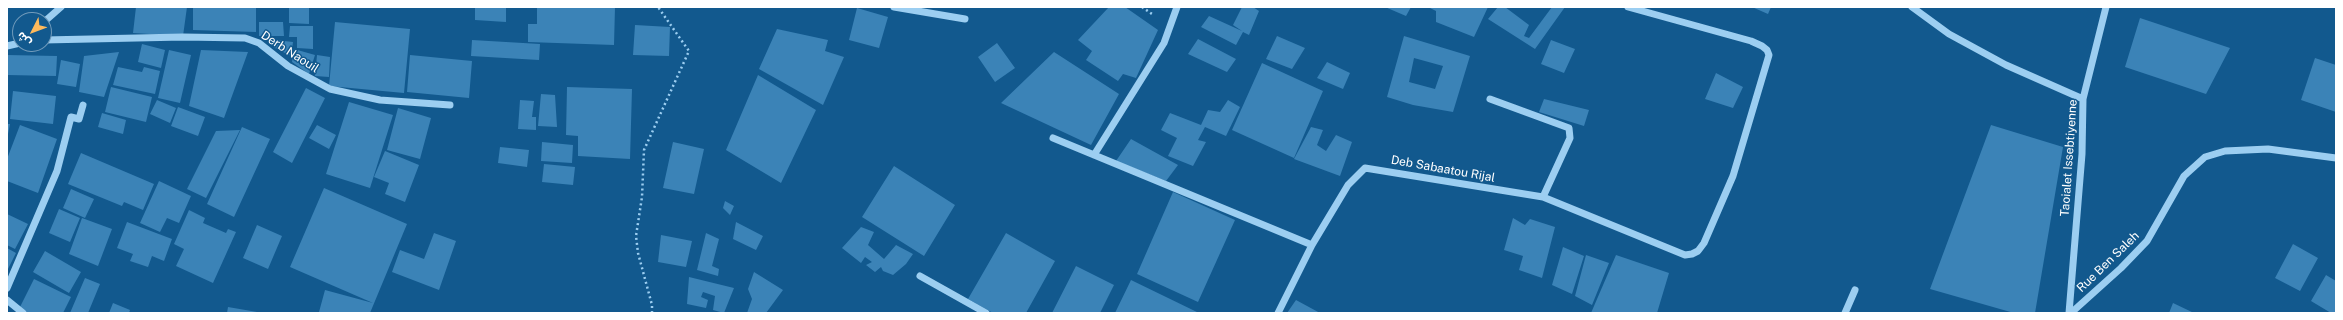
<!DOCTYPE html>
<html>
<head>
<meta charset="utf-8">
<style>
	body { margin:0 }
	#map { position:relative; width:2343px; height:320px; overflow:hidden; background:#12598e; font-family:"Public Sans","Noto Sans Arabic",sans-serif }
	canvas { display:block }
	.frame { position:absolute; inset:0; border:8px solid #fff; pointer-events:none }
	.north { position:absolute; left:12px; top:12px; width:40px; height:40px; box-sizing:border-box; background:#12598e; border:1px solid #719bbb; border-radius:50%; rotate:228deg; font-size:11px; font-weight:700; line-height:16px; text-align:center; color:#fff }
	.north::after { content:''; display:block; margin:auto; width:14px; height:18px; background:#ffba5c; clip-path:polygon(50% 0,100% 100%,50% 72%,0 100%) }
</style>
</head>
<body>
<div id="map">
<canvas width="2343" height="320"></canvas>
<div class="frame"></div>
<div class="north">ش</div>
</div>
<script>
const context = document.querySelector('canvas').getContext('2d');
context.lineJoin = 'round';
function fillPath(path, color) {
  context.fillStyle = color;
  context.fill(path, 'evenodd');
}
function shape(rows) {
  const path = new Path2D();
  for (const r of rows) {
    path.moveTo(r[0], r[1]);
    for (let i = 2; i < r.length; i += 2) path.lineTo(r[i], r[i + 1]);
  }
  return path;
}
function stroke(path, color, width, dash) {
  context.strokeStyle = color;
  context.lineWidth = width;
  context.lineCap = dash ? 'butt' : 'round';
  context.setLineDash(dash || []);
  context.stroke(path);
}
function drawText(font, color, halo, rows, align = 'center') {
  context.font = font + ' "Public Sans",sans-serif';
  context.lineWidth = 3;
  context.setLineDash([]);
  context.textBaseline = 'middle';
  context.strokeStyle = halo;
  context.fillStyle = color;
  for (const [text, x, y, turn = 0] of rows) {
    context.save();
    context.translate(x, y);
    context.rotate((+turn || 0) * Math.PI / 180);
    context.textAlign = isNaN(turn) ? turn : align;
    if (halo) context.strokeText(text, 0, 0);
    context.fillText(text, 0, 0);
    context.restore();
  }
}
fillPath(shape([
	[136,7,187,7,183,36,133,33],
	[193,7,256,7,256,32,193,30],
	[289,7,309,7,309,24,289,23],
	[475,7,506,7,506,22,475,20],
	[537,7,615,7,614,45,528,42,528,24,537,24],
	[1109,7,1125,7,1158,30,1136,78,1123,74,1118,81,1086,60,1092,51,1078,40],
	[1242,7,1253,7,1259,11,1249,35,1243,32,1236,45,1201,27,1209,16,1242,31,1233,25],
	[1385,7,1411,7,1406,16],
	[1428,7,1488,7,1474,37,1436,22,1436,11],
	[1498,7,1505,7,1529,25,1524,36,1529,38,1552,7,1565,7,1535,49,1488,19],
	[1752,7,1771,7,1768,14],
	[857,8,888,17,879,48,849,40],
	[2140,18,2230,48,2206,94,2125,67],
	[259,22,283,22,284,36,259,36],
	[335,22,410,29,404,93,329,86],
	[635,25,670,27,669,56,633,55],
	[290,26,313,26,313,49,297,48,297,37,289,37],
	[777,29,828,40,825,51,844,57,823,105,759,69],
	[1277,36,1305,48,1292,69,1266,59],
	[1404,36,1470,56,1453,112,1413,105,1387,97],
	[1414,58,1443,66,1435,89,1409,82],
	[1198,39,1236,59,1227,72,1188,54],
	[275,40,293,42,291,56,273,47],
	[472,40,540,44,539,60,471,56],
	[1551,40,1575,49,1564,73,1541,64],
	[997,43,1015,68,995,82,978,57],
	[142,44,165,50,161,68,138,62],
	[294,49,315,55,309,74,292,62],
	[169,50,191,55,180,103,158,98],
	[201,50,248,52,224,118,189,106],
	[119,52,104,97,79,92,84,56],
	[1054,52,1119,94,1091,145,1001,103],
	[7,55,57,56,56,76,7,75],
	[317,55,330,57,329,77,315,76],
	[410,55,472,61,469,98,407,92],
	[2315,58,2336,65,2336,112,2301,100],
	[61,60,80,64,76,87,57,84],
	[1327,62,1350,73,1343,89,1317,78],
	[1262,63,1323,91,1294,158,1232,130],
	[118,67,142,72,144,67,160,71,155,94,113,85],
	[1716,73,1743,87,1733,108,1705,99],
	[758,75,816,110,781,183,726,150],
	[111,87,152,97,146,122,105,112],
	[567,87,632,89,630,159,578,156,578,136,566,135],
	[306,88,325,98,292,163,273,152],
	[13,91,56,96,53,124,10,119],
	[541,94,555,95,557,127,538,126],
	[1544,99,1589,110,1584,126,1539,112],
	[157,100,176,108,170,123,150,114],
	[520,100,534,101,532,117,536,117,536,130,518,129],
	[1228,100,1240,107,1226,136,1205,127,1198,140,1206,142,1193,166,1168,156,1177,138,1161,130,1170,113,1201,125,1208,110,1220,112],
	[349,102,393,115,370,188,326,174],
	[178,107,205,117,198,136,171,126],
	[398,108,431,118,420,159,387,150],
	[102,113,126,120,123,134,98,127],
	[7,124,10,124,8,134,7,134],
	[20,125,57,139,38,193,7,181,7,159],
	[317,125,336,135,329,149,309,138],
	[1991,125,2063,147,2035,313,2014,313,1930,289],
	[242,127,270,139,234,217,207,204],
	[1311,127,1323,130,1317,145,1326,151,1336,135,1352,142,1340,176,1294,159],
	[240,130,206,198,187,189,216,131],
	[1131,139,1178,165,1166,181,1116,161],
	[542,142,573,145,572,163,541,161],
	[673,142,704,149,694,194,663,188],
	[500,147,529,150,527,167,498,163],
	[385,151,419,165,405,202,385,194,389,183,374,177],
	[81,153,154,184,143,210,124,202,122,206,68,184],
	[544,164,575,167,573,185,542,182],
	[894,166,955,205,924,256,862,217],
	[159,181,191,196,179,223,167,218,160,232,140,223],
	[324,188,407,224,370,313,319,312,325,290,373,303,290,267],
	[71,189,94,199,85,218,63,208],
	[1173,192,1235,220,1198,302,1137,274],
	[725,201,734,206,730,215,723,208],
	[59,209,80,218,70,242,49,233],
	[189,210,205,218,203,223,226,233,228,229,236,232,213,283,176,266,184,249,174,244],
	[7,214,28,224,15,249,7,245],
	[82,218,112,229,98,266,69,254],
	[1513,218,1525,225,1530,219,1555,227,1542,278,1519,270,1523,256,1504,250],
	[127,222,172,239,164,261,152,256,148,267,130,261,133,254,117,248],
	[736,222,763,236,756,250,733,239],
	[257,225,282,236,268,269,243,258],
	[861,227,874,232,868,245,884,259,896,245,913,254,906,264,893,275,883,271,881,267,875,272,866,265,872,262,865,257,861,263,842,248],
	[434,233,456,241,439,290,392,272,400,250,424,259],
	[706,233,719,239,712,266,719,269,718,276,697,270],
	[1006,233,1055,261,1026,313,993,313,968,299],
	[661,235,692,241,686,267,658,262],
	[2293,244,2318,258,2300,291,2275,278],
	[1563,247,1584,256,1572,294,1552,285],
	[7,248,16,253,7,271],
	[45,251,81,272,69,293,33,272],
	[1586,255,1609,263,1592,305,1575,296],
	[1616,255,1669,273,1657,313,1591,313],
	[1076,266,1114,285,1100,313,1052,313],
	[754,272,783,290,766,313,747,313,752,299,748,289],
	[2326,275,2336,281,2336,313,2331,313,2311,301],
	[689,277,734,288,724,313,713,310,715,296,703,292,701,297,708,300,706,308,687,304],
	[85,278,100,284,88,313,70,313],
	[34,279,71,297,63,313,29,313,19,309],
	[1131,280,1199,313,1115,313],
	[1296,300,1320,313,1287,313],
	[113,303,130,310,129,313,109,313],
	[2173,303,2194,313,2169,313],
	[228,307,257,312,257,313,227,313]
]), '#3b83b7');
stroke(shape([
	[1142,7,1152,14],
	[652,313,652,305,638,253,636,236,642,197,644,150,689,51,658,7]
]), '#9ccef1', 2.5, [2, 3]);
stroke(shape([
	[894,7,965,19],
	[1912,7,1949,34,2006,65,2083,99],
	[44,22,61,7],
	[44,40,183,37,245,38,259,43,288,66,330,89,380,100,450,105],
	[7,46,20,43],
	[1490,99,1569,128,1570,138,1543,197],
	[1053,138,1312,245],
	[1094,155,1164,43,1177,7],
	[920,276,986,313],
	[7,288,57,171,71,117,79,119,83,105],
	[7,300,23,313],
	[1278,313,1312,245,1348,185,1365,168,1543,197,1685,255,1692,254,1698,251,1704,243,1733,176,1769,55,1767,50,1762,46,1751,41,1628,7],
	[1845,313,1855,290],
	[2069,313,2082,154,2083,99,2106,7],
	[2071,313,2121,268,2147,241,2184,176,2205,157,2225,151,2268,149,2336,158]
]), '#9ccef1', 7);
drawText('12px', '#fff', '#12598e', [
	["Derb Naouil",290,52,33],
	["Taoialet Issebtiyenne",2069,158,-86],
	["Deb Sabaatou Rijal",1443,169,10],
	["Rue Ben Saleh",2108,262,-44]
]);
</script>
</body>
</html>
